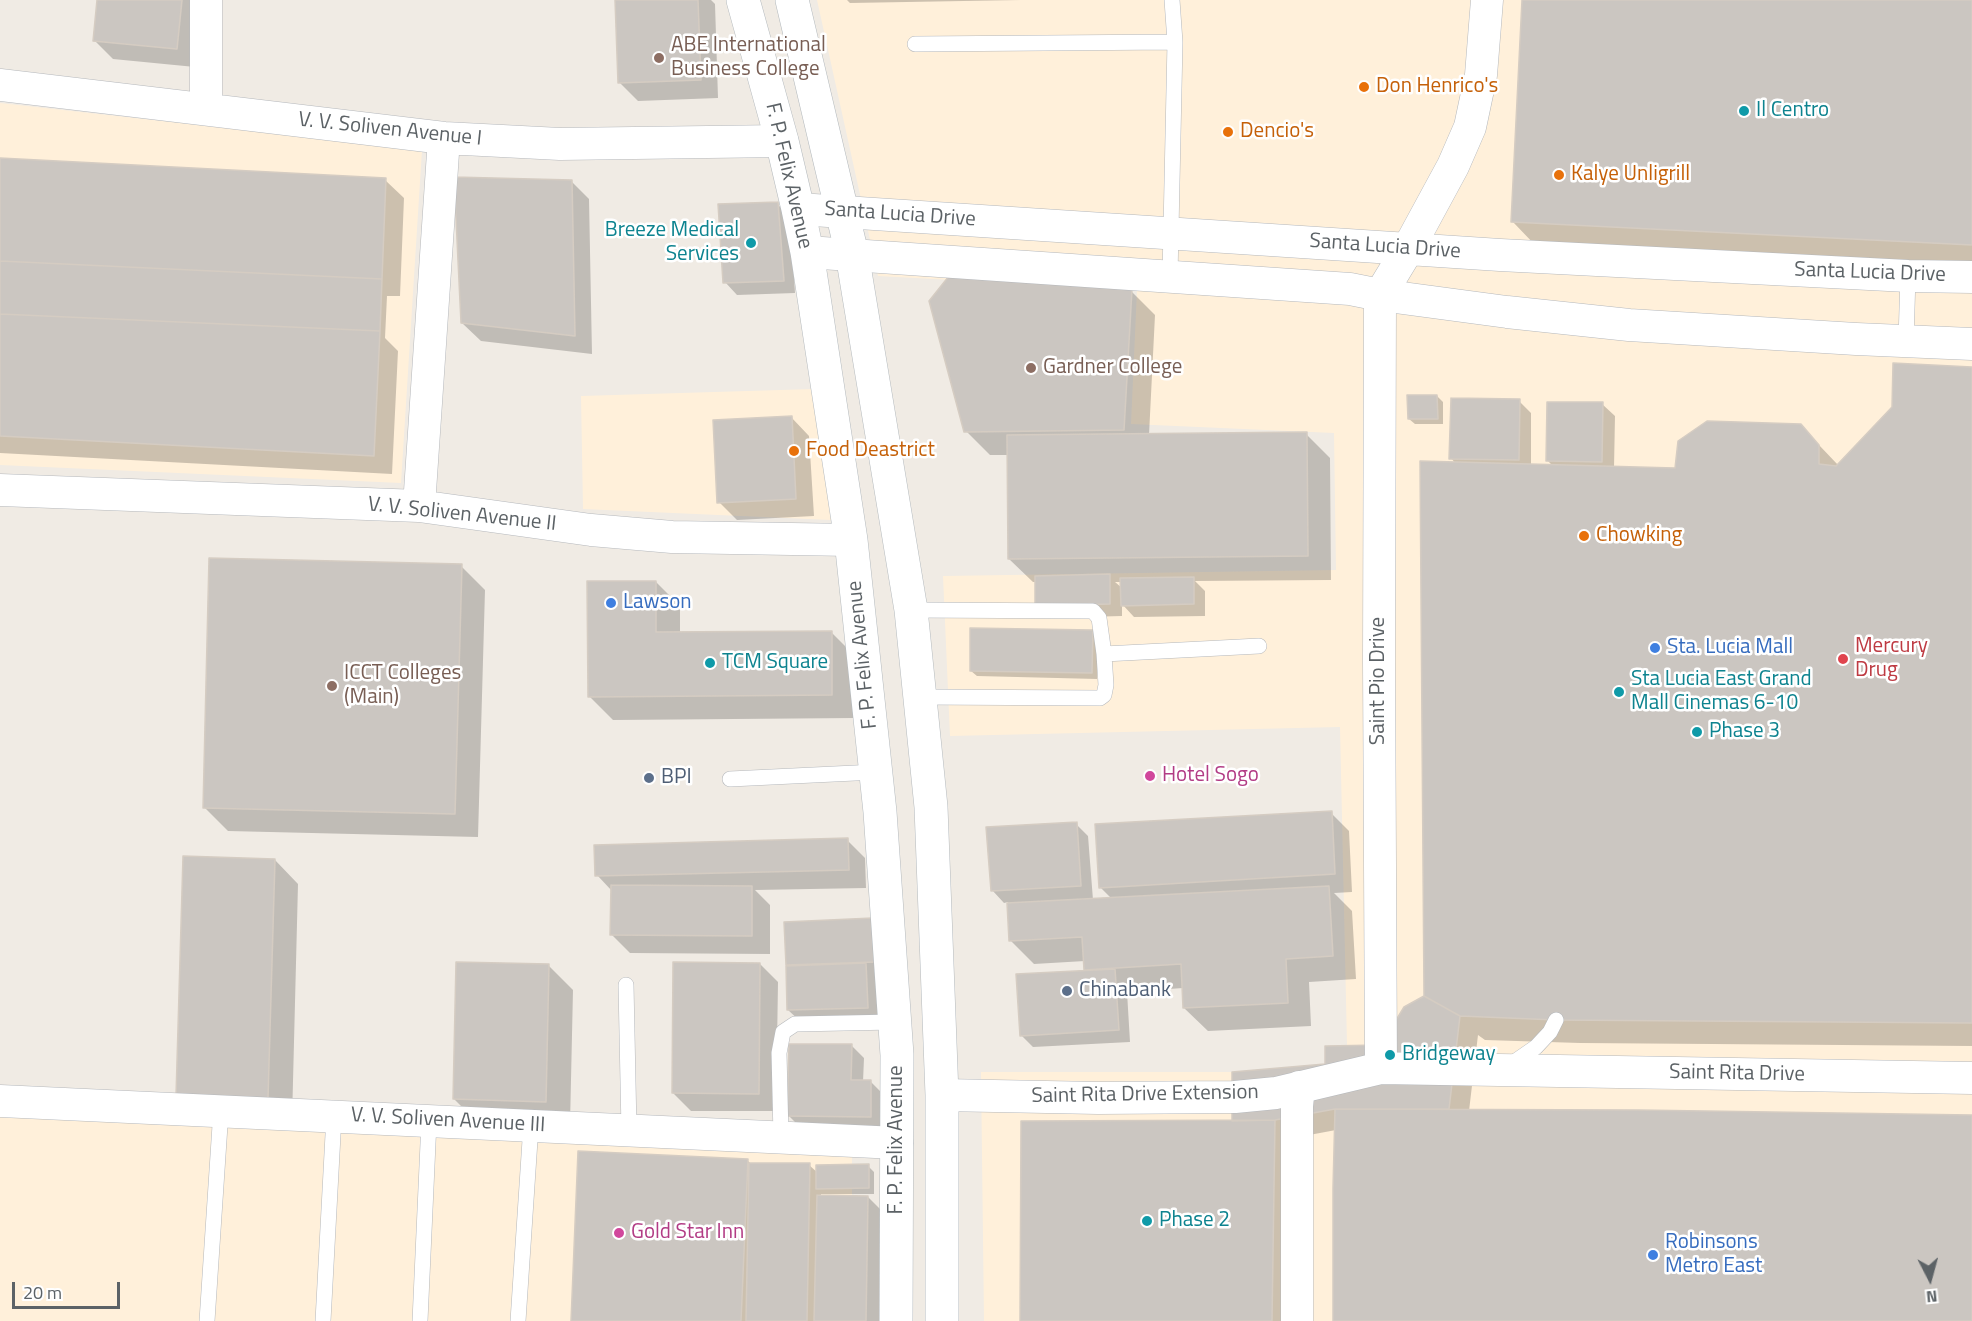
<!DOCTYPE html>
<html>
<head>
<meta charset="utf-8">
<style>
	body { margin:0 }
	#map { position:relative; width:1972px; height:1321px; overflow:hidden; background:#f0ebe4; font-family:"Titillium Web",sans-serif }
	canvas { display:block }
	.north { position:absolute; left:1900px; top:1249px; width:60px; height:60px; -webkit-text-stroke:4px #fff; paint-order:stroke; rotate:174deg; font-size:16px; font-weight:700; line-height:24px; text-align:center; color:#5c6266 }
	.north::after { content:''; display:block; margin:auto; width:21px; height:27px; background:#5c6266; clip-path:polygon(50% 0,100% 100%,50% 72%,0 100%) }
	.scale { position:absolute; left:12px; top:1282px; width:108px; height:27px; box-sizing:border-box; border:3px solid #5c6266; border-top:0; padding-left:8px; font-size:18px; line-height:21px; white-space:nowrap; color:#5c6266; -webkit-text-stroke:4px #fff; paint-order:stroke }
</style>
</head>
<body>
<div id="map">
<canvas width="1972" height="1321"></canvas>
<div class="north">N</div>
<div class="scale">20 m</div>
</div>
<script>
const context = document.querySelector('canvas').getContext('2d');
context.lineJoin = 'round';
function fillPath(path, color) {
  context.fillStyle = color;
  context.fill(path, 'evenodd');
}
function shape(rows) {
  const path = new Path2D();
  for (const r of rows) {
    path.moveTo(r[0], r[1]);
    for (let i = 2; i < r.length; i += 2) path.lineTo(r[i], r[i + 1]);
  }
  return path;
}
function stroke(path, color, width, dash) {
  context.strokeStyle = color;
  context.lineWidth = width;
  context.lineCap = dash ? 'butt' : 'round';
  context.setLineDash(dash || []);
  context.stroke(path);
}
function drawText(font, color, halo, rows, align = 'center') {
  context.font = font + ' "Titillium Web",sans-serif';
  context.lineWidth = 5;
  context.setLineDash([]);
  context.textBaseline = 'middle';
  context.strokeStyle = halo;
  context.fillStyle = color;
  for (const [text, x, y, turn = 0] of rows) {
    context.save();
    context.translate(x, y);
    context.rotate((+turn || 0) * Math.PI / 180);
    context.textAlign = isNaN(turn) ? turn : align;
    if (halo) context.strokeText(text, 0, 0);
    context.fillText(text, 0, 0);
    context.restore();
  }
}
fillPath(shape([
	[817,0,1972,0,1972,1321,984,1321,981,1072,1232,1072,1325,1064,1325,1046,1347,1045,1340,727,950,736,943,576,1336,570,1334,433,1131,424,1137,290,878,276],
	[0,103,422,150,401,483,0,465],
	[814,389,831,520,583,509,581,396],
	[0,1111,852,1145,852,1321,0,1321]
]), '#fff0da');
fillPath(shape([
	[99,0,202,0,195,67,113,59,95,41],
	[616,0,711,0,715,4,718,98,638,101,620,83],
	[847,0,1021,0,850,3],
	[1524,0,1972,0,1972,266,1536,246,1513,222],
	[0,159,385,180,404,198,400,296,387,296,385,338,398,351,392,474,0,453],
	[571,181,589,199,592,354,481,341,462,323],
	[777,204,790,216,795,293,737,295,725,282],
	[1131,291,1155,315,1149,435,1306,434,1330,458,1331,580,1195,581,1205,591,1205,616,1134,617,1122,604,1122,616,1049,618,1037,582,1033,582,1009,559,1009,455,990,455,966,431],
	[1115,582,1122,582,1122,588],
	[1972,368,1972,1046,1580,1043,1485,1040,1478,1035,1469,1111,1972,1117,1972,1321,1335,1321,1336,1130,1293,1138,1290,1321,1021,1321,1234,1123,1327,1066,1382,1047,1426,996,1456,464,1451,458,1519,401,1531,413,1531,466,1553,466,1548,461,1602,404,1615,416,1614,468,1676,470,1800,425,1838,465],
	[1437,396,1443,402,1443,424,1415,424,1409,419],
	[791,417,809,436,814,516,737,520,719,502],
	[461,566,485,590,478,837,228,831,204,807],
	[656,582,680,606,680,633,831,632,855,656,855,718,613,720,589,696],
	[1092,632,1098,637,1097,679,977,676,971,671],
	[1331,813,1349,831,1352,892,1334,893,1352,911,1356,979,1309,982,1311,1026,1208,1031,1184,1008,1183,988,1127,992,1130,1042,1033,1047,1021,1035,1088,972,1085,969,1085,961,1034,964,1010,940,1008,902,1004,903,992,890,1076,824,1088,836,1093,900,1112,899,1100,887],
	[847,840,865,858,866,888,755,890,770,905,770,954,630,953,612,935,612,891,597,875],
	[275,860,298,884,292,1121,202,1119],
	[872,919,880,1020,801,1022,788,1010,786,923],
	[760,964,778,982,776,1111,691,1111,673,1093],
	[549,966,573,990,570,1125,478,1123,454,1099],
	[852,1046,864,1058,863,1082,871,1082,883,1094,883,1128,801,1128,789,1116],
	[747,1160,751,1164,809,1165,818,1173,868,1166,874,1172,874,1194,821,1194,821,1197,868,1197,886,1215,884,1321,572,1321]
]), '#0003');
const building = shape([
	[97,0,182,0,177,49,93,41,97,0],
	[615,0,698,0,701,80,618,83,615,0],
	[1522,0,1972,0,1972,245,1511,222,1522,0],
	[0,158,386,178,382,279,0,261,0,158],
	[454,177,572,180,575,336,461,323,454,177],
	[778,202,784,281,723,283,718,204,778,202],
	[0,261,382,279,380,331,0,314,0,261],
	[949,276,1132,289,1124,430,964,432,929,301,949,276],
	[0,314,380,331,374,456,0,436,0,314],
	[1893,363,1972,367,1972,1023,1556,1020,1460,1016,1424,996,1420,461,1675,468,1678,441,1707,421,1801,424,1819,445,1819,464,1836,466,1892,407,1893,363],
	[1407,395,1437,395,1438,419,1408,419,1407,395],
	[1451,398,1520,399,1519,460,1449,459,1451,398],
	[1547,402,1603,402,1602,462,1546,461,1547,402],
	[792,416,796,499,717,503,713,420,792,416],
	[1307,432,1308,556,1008,559,1007,435,1307,432],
	[209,558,462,564,455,814,203,808,209,558],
	[1110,574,1110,604,1035,606,1035,576,1110,574],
	[1194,577,1194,604,1121,606,1120,578,1194,577],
	[587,581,656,581,656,632,832,631,832,695,588,697,587,581],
	[970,628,1093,630,1092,673,970,671,970,628],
	[1332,811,1335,874,1099,888,1095,824,1332,811],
	[1077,822,1081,886,991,891,986,827,1077,822],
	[848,838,849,870,595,876,594,845,848,838],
	[183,856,275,859,268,1098,176,1096,183,856],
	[611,885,752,886,752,936,610,935,611,885],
	[1329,886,1333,956,1286,959,1288,1003,1183,1008,1181,964,1084,970,1082,937,1009,941,1007,903,1329,886],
	[873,918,875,962,786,965,784,922,873,918],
	[456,962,549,964,546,1102,453,1099,456,962],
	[673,962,760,963,759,1094,672,1093,673,962],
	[866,963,868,1008,787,1010,786,966,866,963],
	[1115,969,1119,1030,1020,1036,1016,974,1115,969],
	[1424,996,1460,1016,1449,1109,1335,1109,1275,1120,1232,1121,1232,1072,1325,1064,1325,1046,1381,1045,1404,1007,1424,996],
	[789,1044,852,1044,851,1080,871,1080,871,1117,787,1116,789,1044],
	[1335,1109,1638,1110,1972,1115,1972,1321,1333,1321,1333,1188,1335,1109],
	[1275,1120,1272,1321,1020,1321,1021,1121,1275,1120],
	[578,1151,748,1159,741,1321,571,1321,578,1151],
	[749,1163,810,1163,807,1321,746,1321,749,1163],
	[869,1164,869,1188,816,1189,816,1165,869,1164],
	[817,1195,868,1196,866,1321,814,1321,817,1195]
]);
fillPath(building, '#cbc6c1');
stroke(building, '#d5ccc2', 1.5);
const service = shape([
	[915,44,1175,42],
	[1170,276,1175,42,1172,0],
	[1906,341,1908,276],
	[911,610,1093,611,1099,618,1104,654,1106,685,1104,695,1100,698,920,697],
	[1104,654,1259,646],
	[730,779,876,772],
	[626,985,629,1130],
	[1510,1065,1536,1047,1550,1032,1556,1020],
	[781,1136,779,1053,783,1032,795,1024,894,1022],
	[207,1321,221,1110],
	[323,1321,334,1116],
	[420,1321,429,1121],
	[518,1321,531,1125]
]);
const minor = shape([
	[0,85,444,138,560,144,782,141],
	[206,109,206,0],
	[798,209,1500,255,1908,276,1972,277],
	[807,252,1350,289,1380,295,1507,312,1629,325,1856,339,1972,344],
	[1380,295,1379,661,1381,1068],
	[1380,295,1408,249,1453,166,1470,127,1481,75,1487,0],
	[0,490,419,506,591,530,672,537,851,540],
	[419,506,444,138],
	[942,1095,1098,1098,1235,1097,1276,1093,1381,1068,1972,1078],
	[0,1101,897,1143],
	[1297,1321,1297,1106,1299,1087]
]);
const secondary = shape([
	[743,0,782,141,798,209,807,252,851,540,880,812,897,1055,896,1321],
	[792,0,852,254,911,610,931,807,942,1095,942,1321]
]);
stroke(service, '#b5b8bc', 16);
stroke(minor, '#b5b8bc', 33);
stroke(secondary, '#b3b9bd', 34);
stroke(service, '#fff', 15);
stroke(minor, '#fff', 32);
stroke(secondary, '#fff', 33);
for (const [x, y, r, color] of [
	[659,58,6,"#8d6e63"],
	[1364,87,6,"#e8710a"],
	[1744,111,6,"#0f9aa8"],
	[1228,132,6,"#e8710a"],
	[1559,175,6,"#e8710a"],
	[751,243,6,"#0f9aa8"],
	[1031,368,6,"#8d6e63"],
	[794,451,6,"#e8710a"],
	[1584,536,6,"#e8710a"],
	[611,603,6,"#3f7fe0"],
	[1655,648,6,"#3f7fe0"],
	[1843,659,6,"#e0444e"],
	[710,663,6,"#0f9aa8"],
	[332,686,6,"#8d6e63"],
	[1619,692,6,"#0f9aa8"],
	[1697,732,6,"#0f9aa8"],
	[1150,776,6,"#d1479c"],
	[649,778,6,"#5c6f8a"],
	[1067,991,6,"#5c6f8a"],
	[1390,1055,6,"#0f9aa8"],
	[1147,1221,6,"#0f9aa8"],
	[619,1233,6,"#d1479c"],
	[1653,1255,6,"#3f7fe0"]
]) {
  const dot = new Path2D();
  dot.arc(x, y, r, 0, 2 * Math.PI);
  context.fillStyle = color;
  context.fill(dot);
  stroke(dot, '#fff', 2);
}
drawText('21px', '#785e54', '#fff', [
	["ABE International",671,46],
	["Business College",671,70],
	["Gardner College",1043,368],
	["ICCT Colleges",344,674],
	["(Main)",344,698]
], 'left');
drawText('21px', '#c56008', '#fff', [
	["Don Henrico's",1376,87],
	["Dencio's",1240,132],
	["Kalye Unligrill",1571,175],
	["Food Deastrict",806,451],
	["Chowking",1596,536]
], 'left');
drawText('21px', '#0d838f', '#fff', [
	["Il Centro",1756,111],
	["Breeze Medical",739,231,"right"],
	["Services",739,255,"right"],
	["TCM Square",722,663],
	["Sta Lucia East Grand",1631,680],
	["Mall Cinemas 6-10",1631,704],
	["Phase 3",1709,732],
	["Bridgeway",1402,1055],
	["Phase 2",1159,1221]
], 'left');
drawText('21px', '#5c6266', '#fff', [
	["V. V. Soliven Avenue I",390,130,6],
	["F. P. Felix Avenue",788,176,77],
	["Santa Lucia Drive",900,215,4],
	["Santa Lucia Drive",1385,247,4],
	["Santa Lucia Drive",1870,273,2],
	["V. V. Soliven Avenue II",462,515,6],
	["F. P. Felix Avenue",863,655,-96],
	["Saint Pio Drive",1379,681,-90],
	["Saint Rita Drive",1737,1074,1],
	["Saint Rita Drive Extension",1145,1095,-1],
	["V. V. Soliven Avenue III",448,1121,3],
	["F. P. Felix Avenue",897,1140,-90]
]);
drawText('21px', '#366cbe', '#fff', [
	["Lawson",623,603],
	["Sta. Lucia Mall",1667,648],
	["Robinsons",1665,1243],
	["Metro East",1665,1267]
], 'left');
drawText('21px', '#be3a42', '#fff', [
	["Mercury",1855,647],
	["Drug",1855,671]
], 'left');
drawText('21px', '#b23c85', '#fff', [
	["Hotel Sogo",1162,776],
	["Gold Star Inn",631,1233]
], 'left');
drawText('21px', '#4e5e75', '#fff', [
	["BPI",661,778],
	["Chinabank",1079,991]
], 'left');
</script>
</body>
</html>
